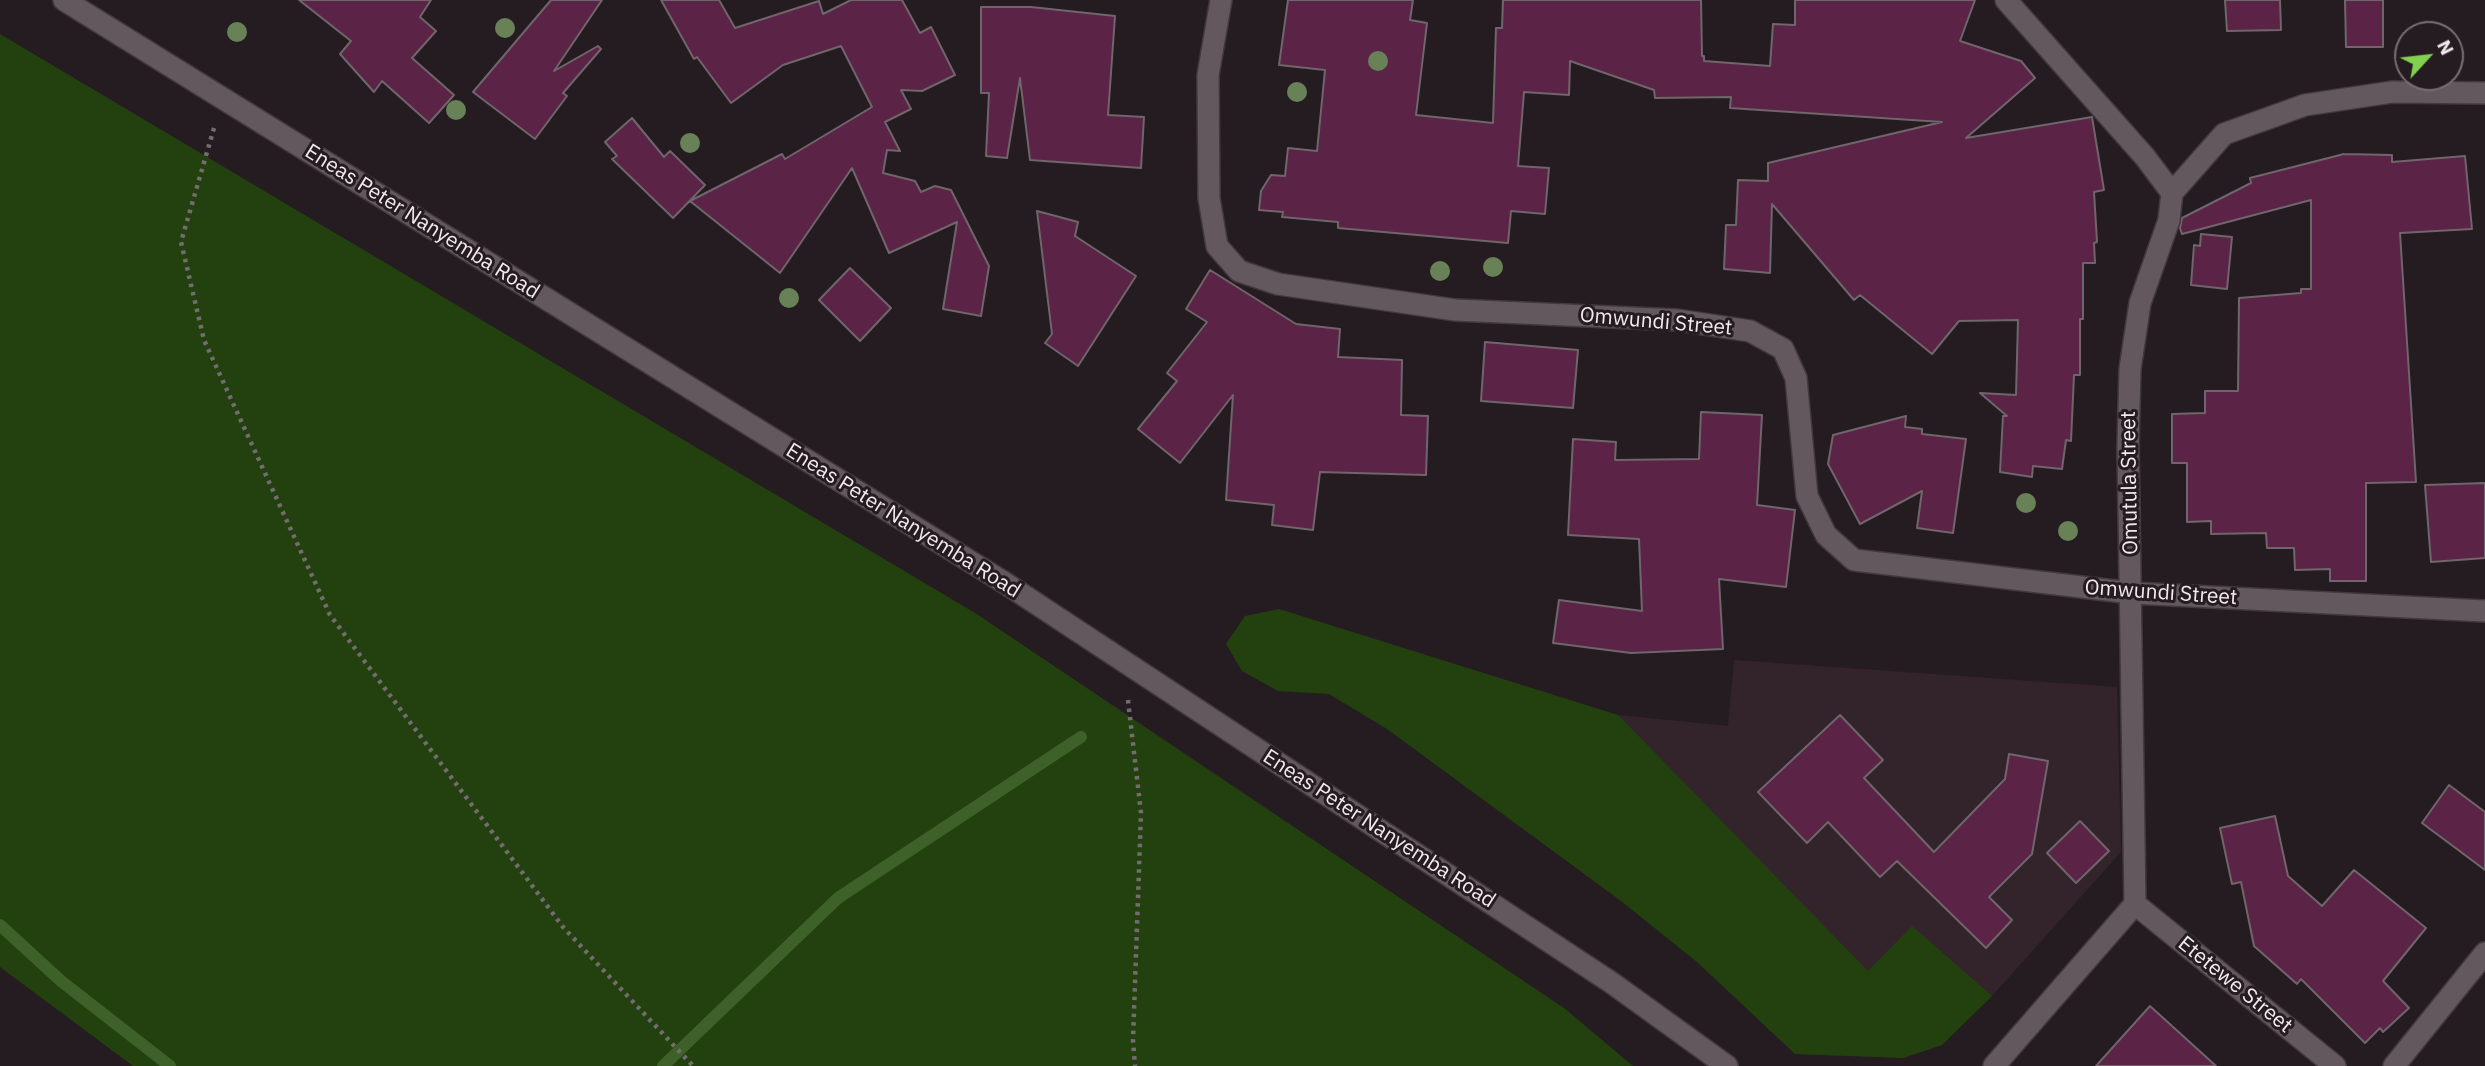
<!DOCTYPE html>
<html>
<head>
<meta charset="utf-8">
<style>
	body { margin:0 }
	#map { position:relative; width:2485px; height:1066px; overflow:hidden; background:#251c21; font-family:"IBM Plex Sans",sans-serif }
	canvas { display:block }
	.north { position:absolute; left:2394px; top:21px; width:70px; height:70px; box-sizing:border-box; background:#251c21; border:2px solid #766e73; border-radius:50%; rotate:63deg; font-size:19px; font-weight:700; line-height:28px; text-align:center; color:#f0eaed }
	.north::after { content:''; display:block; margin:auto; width:24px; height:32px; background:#82d04f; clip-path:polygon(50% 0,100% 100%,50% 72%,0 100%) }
</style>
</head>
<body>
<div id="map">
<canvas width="2485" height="1066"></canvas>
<div class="north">N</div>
</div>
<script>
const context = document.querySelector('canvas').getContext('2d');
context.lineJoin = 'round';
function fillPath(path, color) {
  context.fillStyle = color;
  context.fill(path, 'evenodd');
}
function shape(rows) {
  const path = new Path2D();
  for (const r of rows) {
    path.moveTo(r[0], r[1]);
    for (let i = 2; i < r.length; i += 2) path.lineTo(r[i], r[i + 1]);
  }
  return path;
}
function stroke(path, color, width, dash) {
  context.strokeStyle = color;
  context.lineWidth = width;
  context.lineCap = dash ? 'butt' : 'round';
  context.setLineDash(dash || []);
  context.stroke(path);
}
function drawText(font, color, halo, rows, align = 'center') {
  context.font = font + ' "IBM Plex Sans",sans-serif';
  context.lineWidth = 6;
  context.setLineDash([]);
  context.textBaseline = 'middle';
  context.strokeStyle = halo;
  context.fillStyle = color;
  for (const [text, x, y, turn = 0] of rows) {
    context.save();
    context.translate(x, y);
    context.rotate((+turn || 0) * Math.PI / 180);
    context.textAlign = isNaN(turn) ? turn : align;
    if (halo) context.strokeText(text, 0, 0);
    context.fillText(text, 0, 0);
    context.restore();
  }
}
fillPath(shape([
	[1734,660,2117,687,2121,852,1992,996,1942,1045,1903,1058,1795,1054,1618,715,1728,726]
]), '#33242c');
fillPath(shape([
	[0,34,975,613,1564,1008,1633,1066,133,1066,0,967],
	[1279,609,1618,715,1868,971,1912,926,1992,996,1942,1045,1903,1058,1795,1054,1697,962,1621,901,1387,729,1329,694,1278,691,1242,671,1226,644,1245,616]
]), '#23410e');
stroke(shape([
	[0,925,61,981,170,1066],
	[663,1066,838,898,1081,737]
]), '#3e6129', 12);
const building = shape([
	[299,0,431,0,420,17,436,31,412,58,454,95,429,123,382,81,374,92,340,54,351,41,299,0],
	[551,0,602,0,554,71,598,46,601,49,563,93,567,96,535,139,473,92,551,0],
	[661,0,719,0,735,28,819,1,823,14,851,0,902,0,920,33,931,27,955,75,922,91,901,90,911,109,885,122,900,151,887,150,883,173,915,181,921,192,935,186,951,190,989,266,981,316,943,309,957,222,889,253,852,168,780,273,690,201,782,154,785,159,872,107,841,46,783,65,731,103,697,57,694,59,661,0],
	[1288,0,1413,0,1410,20,1427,23,1416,115,1493,123,1496,28,1502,28,1503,0,1701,0,1702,56,1704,56,1704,61,1770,66,1773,24,1795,25,1795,0,1975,0,1960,41,2021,61,2035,78,1966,138,2092,117,2104,190,2094,192,2097,242,2094,243,2095,263,2083,263,2083,319,2080,319,2080,375,2074,375,2071,441,2066,440,2062,469,2033,466,2032,477,2000,472,2003,416,2007,416,1980,393,2016,395,2018,320,1959,321,1932,354,1860,295,1854,300,1772,204,1770,273,1724,269,1726,225,1736,225,1738,180,1768,181,1768,163,1942,122,1730,108,1731,97,1655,98,1654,90,1570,61,1569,95,1524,92,1518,166,1549,168,1545,214,1511,211,1508,243,1338,228,1338,222,1282,217,1283,212,1259,210,1261,191,1271,175,1285,176,1288,148,1317,151,1325,70,1279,65,1288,0],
	[2225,0,2280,0,2281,30,2227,31,2225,0],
	[2345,0,2383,0,2383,47,2346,47,2345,0],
	[981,7,1031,7,1115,16,1108,115,1144,117,1141,168,1030,160,1020,78,1007,158,986,156,989,93,981,93,981,7],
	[632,118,664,157,670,151,705,185,673,218,612,159,617,156,605,142,632,118],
	[2344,154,2392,155,2392,162,2465,156,2472,229,2400,233,2416,482,2366,483,2366,581,2330,581,2330,569,2295,570,2294,548,2267,548,2266,533,2211,534,2211,521,2187,522,2187,463,2172,463,2172,414,2205,413,2205,391,2238,391,2239,298,2301,293,2301,289,2311,289,2311,200,2182,234,2180,228,2182,218,2251,183,2250,178,2344,154],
	[1037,211,1078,222,1075,236,1136,276,1078,366,1045,343,1052,334,1037,211],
	[2201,234,2232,237,2227,289,2191,285,2194,245,2200,246,2201,234],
	[850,268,891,308,860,341,819,300,850,268],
	[1210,270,1296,324,1340,329,1338,357,1402,360,1401,415,1428,416,1426,475,1320,472,1313,530,1272,525,1274,505,1226,500,1233,395,1180,463,1138,429,1177,381,1167,373,1207,322,1186,309,1210,270],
	[1485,342,1578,350,1573,408,1481,401,1485,342],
	[1701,412,1762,415,1757,505,1795,510,1786,587,1719,579,1723,649,1631,653,1553,643,1559,600,1642,611,1639,539,1568,535,1573,439,1616,442,1615,460,1699,459,1701,412],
	[1906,416,1905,427,1922,429,1922,434,1966,439,1953,533,1917,528,1922,491,1860,524,1828,464,1833,435,1906,416],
	[2485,483,2485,558,2431,562,2425,485,2485,483],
	[1840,715,1883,760,1864,778,1934,852,2005,779,2009,754,2048,761,2032,854,1989,897,2012,920,1986,948,1897,861,1880,877,1828,822,1807,843,1758,792,1840,715],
	[2449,785,2485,812,2485,870,2422,823,2449,785],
	[2275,816,2288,876,2322,906,2354,870,2426,928,2383,981,2409,1008,2383,1032,2380,1028,2365,1043,2301,979,2297,984,2254,946,2241,882,2232,884,2220,828,2275,816],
	[2080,821,2109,851,2076,883,2047,853,2080,821],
	[2150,1006,2216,1066,2096,1066,2150,1006]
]);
fillPath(building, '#5b2346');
stroke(building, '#6f656a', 2);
const minor = shape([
	[1221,0,1208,75,1209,198,1217,246,1239,271,1278,284,1455,310,1677,320,1750,331,1783,349,1796,378,1807,496,1826,535,1854,560,2132,593,2485,611],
	[2172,193,2224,134,2305,105,2392,92,2485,93],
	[2135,904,2335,1066],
	[1994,1066,2135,904,2128,446,2130,369,2140,303,2169,220,2172,193,2145,157,2006,0],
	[2394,1066,2485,953]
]);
const secondary = shape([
	[64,0,1005,583,1612,983,1727,1066]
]);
stroke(minor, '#40393d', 24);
stroke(secondary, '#40393d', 24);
stroke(shape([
	[214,128,181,242,204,340,330,615,563,927,693,1066],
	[1128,700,1141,813,1133,1040,1135,1066]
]), '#746c70', 4.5, [3.5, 5]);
stroke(minor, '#63585e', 21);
stroke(secondary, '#63585e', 21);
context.fillStyle = '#688156';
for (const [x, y] of [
	[505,28],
	[237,32],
	[1378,61],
	[1297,92],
	[456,110],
	[690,143],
	[1493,267],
	[1440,271],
	[789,298],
	[2026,503],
	[2068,531]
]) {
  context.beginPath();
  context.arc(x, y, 10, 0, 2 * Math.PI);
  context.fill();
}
drawText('21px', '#f0eaed', '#251c21', [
	["Eneas Peter Nanyemba Road",422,222,32],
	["Omwundi Street",1656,322,5],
	["Omutula Street",2130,483,-91],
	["Eneas Peter Nanyemba Road",903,521,32],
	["Omwundi Street",2161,593,4],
	["Eneas Peter Nanyemba Road",1379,829,33],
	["Etetewe Street",2235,985,39]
]);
</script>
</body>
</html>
